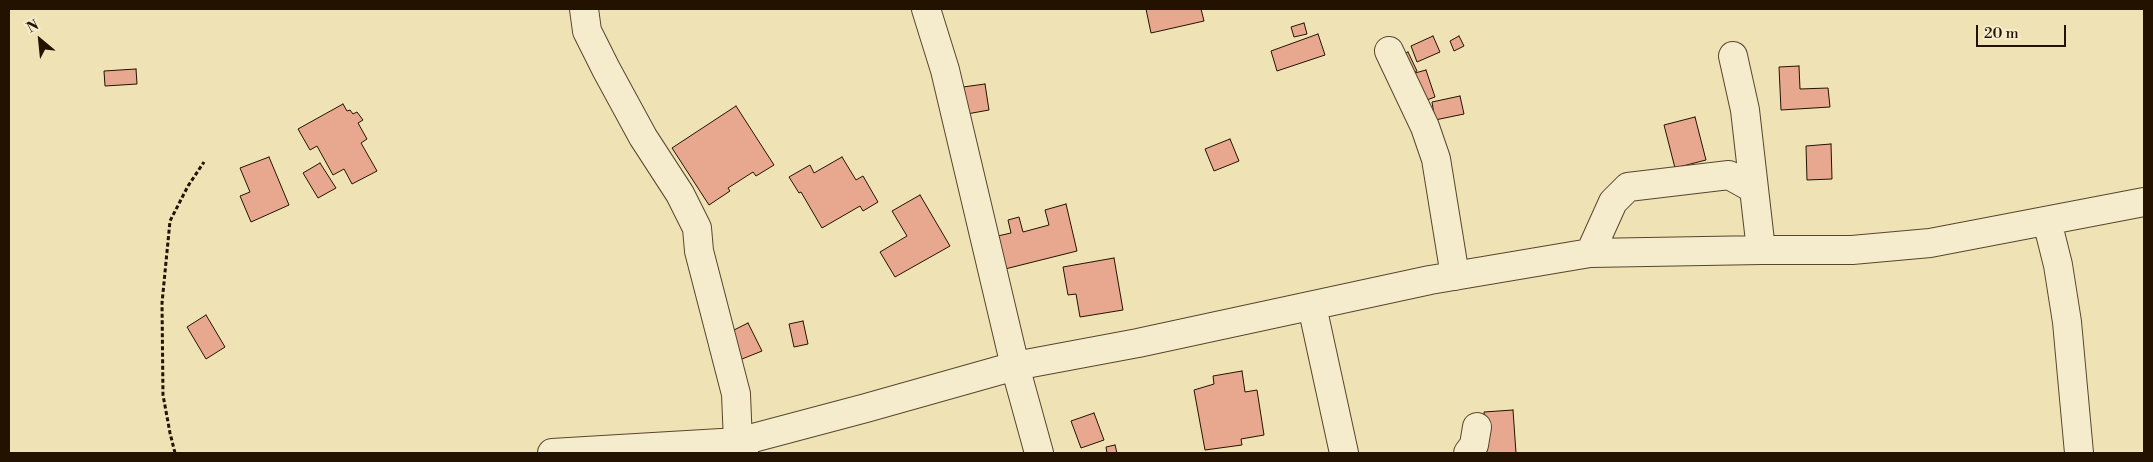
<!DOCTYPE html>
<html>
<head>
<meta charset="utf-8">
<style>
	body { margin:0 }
	#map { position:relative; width:2153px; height:462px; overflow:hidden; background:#efe2b4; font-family:"Libre Bodoni",serif }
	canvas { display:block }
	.frame { position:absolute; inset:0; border:10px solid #231200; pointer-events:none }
	.north { position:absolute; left:15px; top:15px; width:50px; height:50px; -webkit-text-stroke:4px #f5ecce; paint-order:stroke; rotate:332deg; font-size:14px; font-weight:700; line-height:20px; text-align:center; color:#231200 }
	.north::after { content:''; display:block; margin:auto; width:18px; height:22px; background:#231200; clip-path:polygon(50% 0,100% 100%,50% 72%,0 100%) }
	.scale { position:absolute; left:1976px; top:25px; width:90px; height:22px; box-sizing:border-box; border:2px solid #231200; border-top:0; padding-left:6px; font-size:15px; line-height:18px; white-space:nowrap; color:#231200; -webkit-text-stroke:4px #f5ecce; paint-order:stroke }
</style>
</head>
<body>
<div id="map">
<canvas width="2153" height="462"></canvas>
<div class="frame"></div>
<div class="north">N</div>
<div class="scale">20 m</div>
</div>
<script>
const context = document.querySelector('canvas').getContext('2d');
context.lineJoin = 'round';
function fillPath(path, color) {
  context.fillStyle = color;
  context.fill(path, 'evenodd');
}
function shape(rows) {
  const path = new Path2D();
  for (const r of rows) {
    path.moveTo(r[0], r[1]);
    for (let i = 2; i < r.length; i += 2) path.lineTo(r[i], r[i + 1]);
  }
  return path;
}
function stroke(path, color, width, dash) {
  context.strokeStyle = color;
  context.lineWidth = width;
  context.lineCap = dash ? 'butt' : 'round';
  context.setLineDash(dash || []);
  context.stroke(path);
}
const building = shape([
	[1146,9,1201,9,1204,21,1151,33,1146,9],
	[1304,23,1307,34,1294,37,1291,27,1304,23],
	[1318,34,1325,55,1277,71,1271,51,1318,34],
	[1433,36,1440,52,1417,62,1411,46,1433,36],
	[1459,36,1464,46,1454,51,1450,41,1459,36],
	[1408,52,1417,71,1407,76,1398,57,1408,52],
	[1799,66,1800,89,1828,88,1830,107,1781,110,1779,67,1799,66],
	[136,69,137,84,105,86,104,71,136,69],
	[1426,70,1435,97,1424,101,1415,73,1426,70],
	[985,84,989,110,967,114,963,87,985,84],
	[1460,96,1464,114,1435,120,1432,102,1460,96],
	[343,104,347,111,350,110,353,114,357,112,363,120,358,123,367,139,361,143,377,171,352,184,344,169,333,175,317,146,310,150,298,129,343,104],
	[736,106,774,165,756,176,753,172,728,188,730,191,709,205,672,148,736,106],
	[1695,117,1706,160,1675,168,1664,125,1695,117],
	[1230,139,1239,161,1214,171,1205,149,1230,139],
	[1831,144,1832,179,1807,180,1806,146,1831,144],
	[269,157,289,205,251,222,240,196,250,192,240,168,269,157],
	[842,157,856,180,863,176,878,202,863,211,860,206,822,228,801,192,799,193,789,177,810,165,814,173,842,157],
	[320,163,336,188,318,198,303,173,320,163],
	[920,195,950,246,895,277,880,252,907,236,892,211,920,195],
	[1066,204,1077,251,997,271,989,238,1011,233,1008,220,1019,217,1023,232,1049,225,1045,210,1066,204],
	[1114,258,1123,310,1080,317,1076,294,1068,295,1063,267,1114,258],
	[206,315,225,347,206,359,187,327,206,315],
	[803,321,808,344,794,347,789,324,803,321],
	[748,323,762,351,742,359,730,332,748,323],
	[1242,371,1245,392,1257,390,1264,435,1241,439,1242,445,1205,450,1194,390,1214,384,1213,376,1242,371],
	[1513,410,1516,453,1486,453,1484,412,1513,410],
	[1094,413,1104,440,1081,448,1071,421,1094,413],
	[1115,445,1117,453,1107,453,1106,447,1115,445]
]);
fillPath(building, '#e8a88f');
stroke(building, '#231200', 1);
const minor = shape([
	[584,9,587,31,606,69,643,137,680,194,697,228,699,251,736,394,738,442,744,453],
	[926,9,945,70,1015,366,1039,453],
	[1389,51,1425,127,1436,159,1455,276],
	[1733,56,1745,110,1761,250],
	[2047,221,2058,265,2067,322,2079,453],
	[1590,253,1613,202,1628,187,1729,175,1754,189],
	[1312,306,1344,453],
	[552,453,738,442,866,408,1015,366,1138,343,1430,280,1590,253,1761,250,1852,250,1930,243,2144,202],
	[1468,453,1474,445,1477,427]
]);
stroke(minor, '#56462d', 30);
stroke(shape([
	[175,453,170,433,163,395,162,303,170,221,188,186,204,162]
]), '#231200', 3, [4, 2.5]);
stroke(minor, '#f5ecce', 28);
</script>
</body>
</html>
